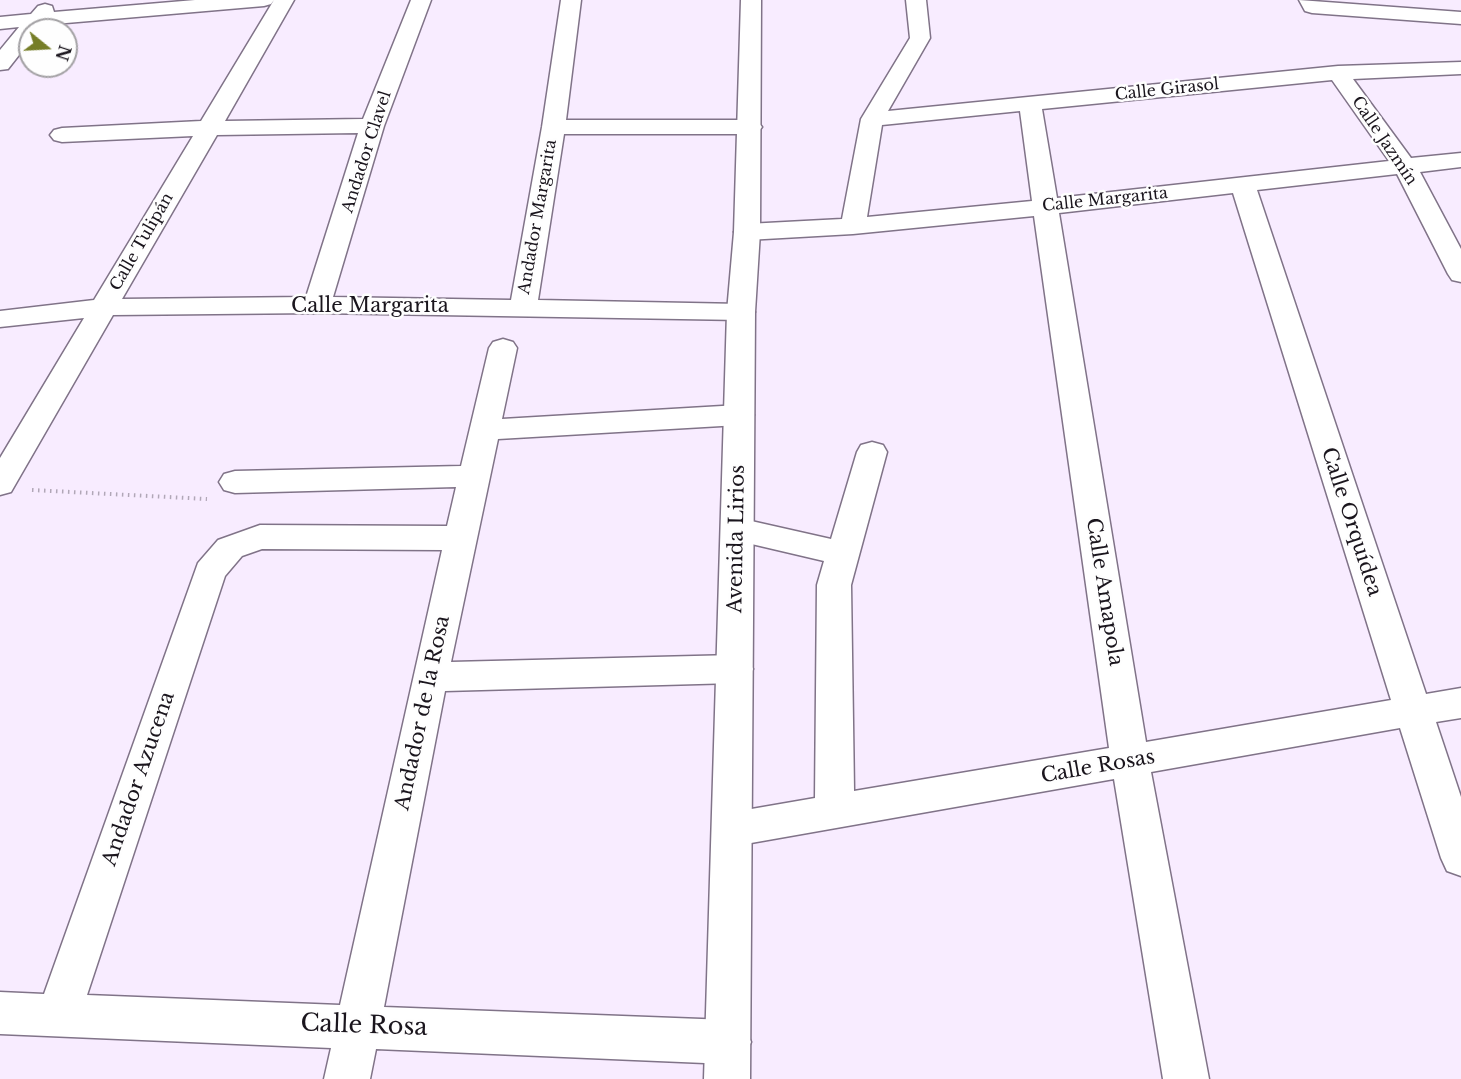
<!DOCTYPE html>
<html>
<head>
<meta charset="utf-8">
<style>
	body { margin:0 }
	#map { position:relative; width:1461px; height:1079px; overflow:hidden; background:#f8ecff; font-family:"Libre Baskerville",serif }
	canvas { display:block }
	.north { position:absolute; left:18px; top:18px; width:60px; height:60px; box-sizing:border-box; background:#fefefe; border:2px solid #a3a1a4; border-radius:50%; rotate:108deg; font-size:16px; font-weight:700; line-height:24px; text-align:center; color:#1a151d }
	.north::after { content:''; display:block; margin:auto; width:21px; height:27px; background:#767e28; clip-path:polygon(50% 0,100% 100%,50% 72%,0 100%) }
</style>
</head>
<body>
<div id="map">
<canvas width="1461" height="1079"></canvas>
<div class="north">N</div>
</div>
<script>
const context = document.querySelector('canvas').getContext('2d');
context.lineJoin = 'round';
function shape(rows) {
  const path = new Path2D();
  for (const r of rows) {
    path.moveTo(r[0], r[1]);
    for (let i = 2; i < r.length; i += 2) path.lineTo(r[i], r[i + 1]);
  }
  return path;
}
function stroke(path, color, width, dash) {
  context.strokeStyle = color;
  context.lineWidth = width;
  context.lineCap = dash ? 'butt' : 'round';
  context.setLineDash(dash || []);
  context.stroke(path);
}
function fillPath(path, color) {
  context.fillStyle = color;
  context.fill(path, 'evenodd');
}
function drawText(font, color, halo, rows, align = 'center') {
  context.font = font + ' "Libre Baskerville",serif';
  context.lineWidth = 5;
  context.setLineDash([]);
  context.textBaseline = 'middle';
  context.strokeStyle = halo;
  context.fillStyle = color;
  for (const [text, x, y, turn = 0] of rows) {
    context.save();
    context.translate(x, y);
    context.rotate((+turn || 0) * Math.PI / 180);
    context.textAlign = isNaN(turn) ? turn : align;
    if (halo) context.strokeText(text, 0, 0);
    context.fillText(text, 0, 0);
    context.restore();
  }
}
const street = shape([
	[195,0,294,0,225,121,363,119,411,0,431,0,384,126,333,297,511,300,542,127,561,0,581,0,566,120,750,120,758,122,762,127,758,132,750,134,564,134,538,300,741,304,751,306,755,312,751,318,741,320,317,313,113,315,11,492,0,495,0,458,84,318,0,327,0,311,94,300,193,136,62,142,54,140,50,135,54,130,62,128,201,121,274,0,271,4,264,6,43,25,39,30,30,30,30,41,8,69,0,70,0,50,19,27,0,29,0,17,31,14,38,6,45,4,52,6,54,12,195,0],
	[358,133,306,297,122,299,217,135,358,133],
	[906,0,926,0,930,38,888,111,1338,66,1461,62,1461,74,1353,79,1411,158,1461,153,1461,167,1420,172,1461,249,1461,282,1452,280,1448,274,1397,174,1257,190,1426,694,1461,688,1461,718,1436,722,1461,797,1461,876,1447,871,1441,858,1400,728,1151,772,1209,1079,1163,1079,1114,779,734,846,720,841,714,829,720,817,734,812,815,798,817,585,824,561,726,538,722,530,726,522,738,518,831,539,857,452,861,445,872,442,883,445,887,452,851,585,854,791,1109,748,1034,216,853,234,747,240,738,237,734,232,738,227,747,224,842,219,861,119,910,38,906,0],
	[1332,80,1389,161,1057,198,1042,109,1332,80],
	[1020,111,1032,201,867,217,882,125,1020,111],
	[1233,193,1391,700,1146,742,1059,213,1233,193],
	[1299,0,1461,12,1461,24,1312,13,1305,11,1299,0],
	[503,339,513,342,517,348,502,419,739,405,750,408,754,415,750,422,739,425,498,439,451,662,735,655,748,659,753,669,748,679,735,683,445,691,384,1007,728,1020,744,1027,751,1042,744,1057,728,1064,376,1049,370,1079,324,1079,331,1048,0,1034,0,992,44,994,198,563,218,540,260,525,447,526,456,487,235,493,224,490,219,482,224,474,235,471,461,466,489,348,493,342,503,339],
	[262,549,442,550,340,1005,87,995,225,576,242,556,262,549]
]);
const secondary = shape([
	[741,0,761,0,760,232,755,312,750,1079,704,1079,727,312,734,232,741,0]
]);
stroke(street, '#807388', 3);
stroke(secondary, '#807388', 3);
stroke(shape([
	[32,490,207,499]
]), '#b1a7b7', 4, [1.5, 4.5]);
fillPath(street, '#fff');
fillPath(secondary, '#fff');
drawText('16px', '#1a151d', '#fefefe', [
	["Calle Girasol",1167,90,-6],
	["Calle Jazmín",1384,141,56],
	["Andador Clavel",367,152,-72],
	["Calle Margarita",1105,200,-6],
	["Andador Margarita",538,217,-80],
	["Calle Tulipán",142,242,-60]
]);
drawText('20px', '#1a151d', '#fefefe', [
	["Calle Margarita",370,306],
	["Calle Orquídea",1351,522,72],
	["Avenida Lirios",737,539,-89],
	["Calle Amapola",1104,592,81],
	["Andador de la Rosa",423,713,-78],
	["Calle Rosas",1098,767,-10],
	["Andador Azucena",139,779,-71]
]);
drawText('24px', '#1a151d', '#fefefe', [
	["Calle Rosa",364,1026,2]
]);
</script>
</body>
</html>
